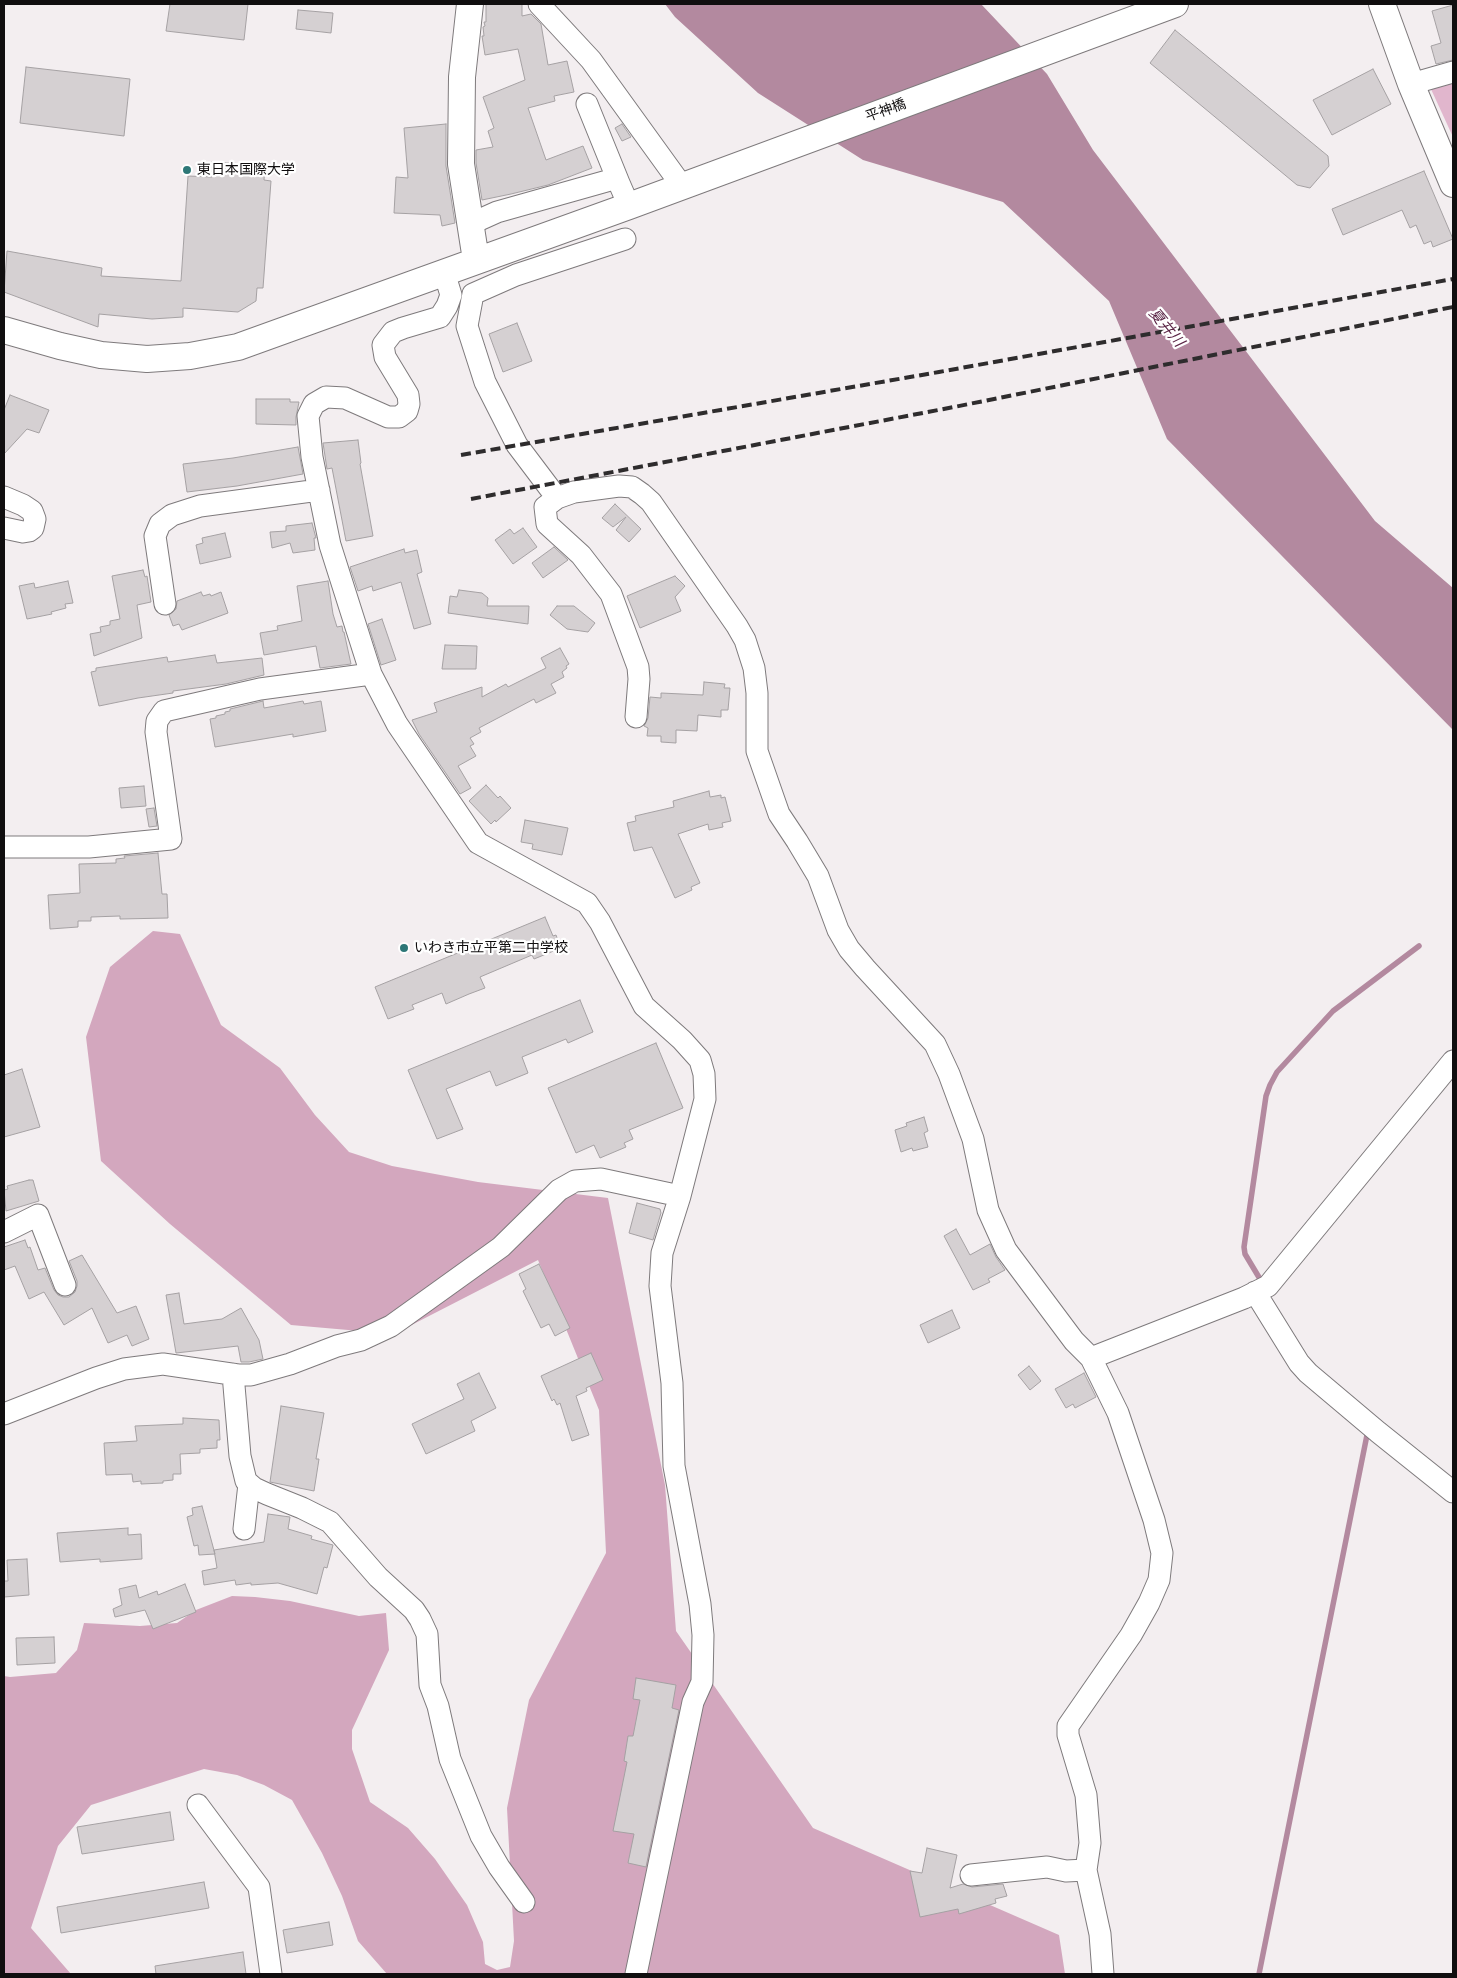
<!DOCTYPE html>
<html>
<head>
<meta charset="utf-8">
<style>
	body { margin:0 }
	#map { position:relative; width:1457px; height:1978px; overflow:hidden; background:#f3eef0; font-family:"DejaVu Sans",sans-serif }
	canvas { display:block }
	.frame { position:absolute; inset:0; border:5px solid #100e0f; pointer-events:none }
</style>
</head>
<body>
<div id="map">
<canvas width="1457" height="1978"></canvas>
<div class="frame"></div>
</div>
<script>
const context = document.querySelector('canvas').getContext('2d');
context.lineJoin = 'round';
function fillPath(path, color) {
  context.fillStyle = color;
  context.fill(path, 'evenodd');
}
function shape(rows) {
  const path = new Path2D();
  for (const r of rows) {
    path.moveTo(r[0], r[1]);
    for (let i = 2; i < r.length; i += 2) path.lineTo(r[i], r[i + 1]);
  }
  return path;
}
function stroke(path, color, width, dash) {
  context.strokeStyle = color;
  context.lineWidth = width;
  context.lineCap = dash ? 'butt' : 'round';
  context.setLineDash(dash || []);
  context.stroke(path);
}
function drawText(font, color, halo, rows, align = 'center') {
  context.font = font + ' "DejaVu Sans","Noto Sans JP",sans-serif';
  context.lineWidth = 4.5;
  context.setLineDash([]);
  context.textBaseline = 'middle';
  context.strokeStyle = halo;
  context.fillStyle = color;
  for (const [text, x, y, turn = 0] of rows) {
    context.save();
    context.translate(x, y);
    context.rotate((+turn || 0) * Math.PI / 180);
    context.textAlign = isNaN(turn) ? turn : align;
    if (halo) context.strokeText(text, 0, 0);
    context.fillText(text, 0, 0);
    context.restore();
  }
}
fillPath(shape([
	[1453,81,1453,137,1430,87]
]), '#e1b6cd');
fillPath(shape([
	[153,931,180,934,221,1025,280,1068,315,1115,349,1152,392,1166,478,1182,608,1198,665,1485,676,1631,813,1828,1059,1935,1065,1974,387,1974,358,1941,342,1896,322,1853,292,1800,264,1785,237,1775,204,1769,91,1805,58,1846,31,1928,71,1974,4,1974,4,1676,10,1677,56,1673,77,1650,84,1623,140,1626,177,1623,196,1610,232,1596,255,1597,290,1601,359,1616,386,1613,389,1650,352,1730,352,1749,370,1802,408,1828,435,1859,467,1905,483,1942,485,1964,497,1970,510,1967,514,1941,507,1808,529,1700,606,1553,599,1410,538,1260,394,1334,291,1325,170,1224,101,1161,86,1037,110,967]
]), '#d3a7be');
fillPath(shape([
	[665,4,981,4,1047,74,1093,150,1375,521,1453,588,1453,730,1167,439,1109,301,1003,202,863,160,758,93,675,17]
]), '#b3899f');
stroke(shape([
	[1263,1284,1245,1254,1244,1247,1266,1096,1270,1085,1277,1072,1333,1011,1419,946],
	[1259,1974,1368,1430]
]), '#b3899f', 5.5);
const building = shape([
	[170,4,248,4,244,40,166,31,170,4],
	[486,4,522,4,522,16,531,14,541,24,548,65,567,61,574,92,554,96,555,101,528,108,546,160,583,146,592,168,548,185,511,194,482,200,476,163,476,150,493,147,488,131,494,128,483,97,525,80,518,49,485,55,482,36,484,36,483,27,485,26,484,22,486,22,486,4],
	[1453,5,1453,60,1436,64,1431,46,1441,43,1432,11,1453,5],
	[298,10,333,13,331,33,296,29,298,10],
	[1175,30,1328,156,1329,166,1310,188,1297,185,1150,63,1175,30],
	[26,67,130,79,124,136,20,123,26,67],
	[1373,69,1391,104,1332,135,1313,100,1373,69],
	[446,124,446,166,455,223,442,226,440,215,394,213,396,177,408,178,404,128,446,124],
	[622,124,631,137,622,141,615,128,622,124],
	[212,162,265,165,264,180,271,181,263,288,257,288,256,301,238,312,183,308,183,317,152,319,99,314,98,327,4,292,7,251,102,268,101,276,181,281,188,176,212,177,212,162],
	[1424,171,1453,239,1433,247,1431,241,1424,244,1416,225,1410,228,1402,210,1343,235,1332,209,1424,171],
	[517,323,532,361,503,372,489,334,517,323],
	[10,395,49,410,39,433,27,429,4,454,4,410,10,395],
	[256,399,290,399,290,402,299,402,296,417,296,425,256,424,256,399],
	[358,440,361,463,360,464,373,536,346,541,332,468,327,469,323,443,358,440],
	[298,447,303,474,237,486,187,492,183,464,233,458,298,447],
	[615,504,641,529,629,542,616,530,626,517,613,527,602,518,615,504],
	[312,523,316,538,314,538,315,550,293,553,290,543,272,548,270,532,286,531,286,526,312,523],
	[523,528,537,547,513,564,495,540,510,529,514,534,523,528],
	[225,533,231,557,200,564,196,545,203,543,202,538,225,533],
	[554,547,568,560,543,578,532,563,554,547],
	[404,549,405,553,417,550,422,572,417,574,431,624,414,629,401,582,373,591,372,586,358,591,350,567,404,549],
	[143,570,145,577,147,576,151,602,137,605,142,638,94,656,90,634,101,632,100,627,110,625,110,621,120,619,112,576,143,570],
	[675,576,685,586,675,597,681,611,640,628,627,596,675,576],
	[68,581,73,603,65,604,66,608,51,612,52,614,27,619,19,586,34,583,35,588,68,581],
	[328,581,333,614,337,627,342,626,343,632,344,632,351,664,320,668,316,646,264,655,260,633,278,630,277,626,302,621,297,586,328,581],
	[459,590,482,593,488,598,487,606,529,606,528,624,448,613,450,596,457,597,459,590],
	[201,592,203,596,210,594,211,596,221,592,228,613,182,630,179,624,173,626,169,615,176,609,177,601,201,592],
	[557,606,574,606,595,623,588,632,567,629,550,615,557,606],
	[382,619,396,660,381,665,368,624,382,619],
	[445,645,477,646,476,669,442,669,445,645],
	[560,648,569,664,566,666,567,668,562,672,564,677,551,684,556,693,536,703,534,699,479,728,481,732,470,738,474,744,470,746,476,756,458,766,471,788,460,794,419,734,412,720,437,712,434,703,482,687,482,697,506,684,508,687,546,668,541,658,560,648],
	[215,655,217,663,262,658,264,675,226,684,173,691,173,693,138,698,99,706,91,672,96,671,96,668,167,657,168,662,215,655],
	[704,682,725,684,724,688,730,688,728,710,721,710,721,717,698,715,697,731,676,730,676,743,661,742,661,736,647,736,648,728,644,726,648,718,650,697,661,698,661,693,703,695,704,682],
	[263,701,264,708,303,701,304,704,321,701,326,731,293,737,293,734,215,747,210,719,216,718,216,716,225,714,225,712,230,711,230,709,263,701],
	[486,785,498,798,500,796,511,808,496,822,495,820,491,824,469,801,486,785],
	[144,786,146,806,121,808,119,788,144,786],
	[709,791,710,797,721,795,721,798,725,797,731,821,722,823,723,827,709,830,708,824,678,834,700,883,691,887,692,890,675,898,652,847,634,851,627,823,636,821,635,816,674,807,673,801,709,791],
	[154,808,157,826,149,827,146,809,154,808],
	[525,820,568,828,562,855,532,849,533,844,521,842,525,820],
	[158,853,162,894,167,894,168,918,120,919,120,916,91,917,91,921,78,921,78,927,50,929,48,895,80,893,79,864,116,863,116,859,125,858,124,856,158,853],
	[545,917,553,936,556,935,561,948,534,959,532,955,480,977,485,988,469,994,446,1004,442,993,412,1005,414,1009,388,1019,375,987,545,917],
	[580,1000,593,1032,568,1043,566,1039,522,1057,528,1073,496,1086,490,1071,446,1089,463,1129,437,1139,408,1070,580,1000],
	[656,1043,683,1108,629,1130,633,1139,624,1143,626,1147,600,1158,594,1145,576,1153,548,1088,656,1043],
	[22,1069,40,1127,4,1137,4,1075,22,1069],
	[924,1117,928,1131,924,1133,928,1147,913,1151,912,1148,901,1152,895,1130,907,1126,906,1123,924,1117],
	[29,1180,33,1180,39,1201,6,1211,4,1190,8,1189,7,1186,29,1180],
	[637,1203,660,1209,661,1213,653,1240,629,1233,637,1203],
	[956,1229,970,1255,990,1244,996,1257,1005,1270,988,1279,990,1282,973,1290,944,1236,956,1229],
	[25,1240,28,1248,30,1247,38,1270,45,1268,54,1290,58,1295,63,1297,69,1297,75,1292,77,1286,77,1281,69,1261,82,1255,117,1313,136,1306,149,1339,132,1346,127,1335,108,1343,92,1308,64,1325,44,1292,29,1299,15,1266,4,1270,4,1247,25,1240],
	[539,1264,570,1328,555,1336,549,1324,541,1328,523,1291,526,1289,519,1274,539,1264],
	[179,1293,184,1324,222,1319,241,1308,259,1340,263,1359,249,1362,241,1362,238,1346,176,1353,166,1295,179,1293],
	[952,1310,960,1328,928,1343,920,1325,952,1310],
	[591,1353,603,1380,586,1388,587,1391,576,1396,589,1435,572,1441,560,1403,557,1405,554,1399,552,1401,541,1376,591,1353],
	[1029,1366,1041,1381,1030,1390,1018,1375,1029,1366],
	[479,1373,496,1408,471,1421,475,1431,426,1454,412,1424,464,1399,457,1384,479,1373],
	[1084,1373,1096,1397,1075,1408,1073,1404,1066,1408,1055,1389,1084,1373],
	[281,1406,324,1413,316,1459,319,1459,314,1491,270,1482,281,1406],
	[183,1418,219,1420,220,1440,217,1440,217,1448,200,1449,200,1453,180,1454,181,1474,173,1474,173,1480,163,1481,163,1483,141,1484,141,1481,133,1482,132,1474,106,1475,104,1443,137,1441,135,1426,183,1424,183,1418],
	[202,1506,215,1554,199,1555,198,1545,194,1546,187,1517,193,1515,192,1508,202,1506],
	[268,1514,290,1517,288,1529,312,1536,311,1539,333,1545,327,1568,324,1567,317,1594,278,1583,251,1585,251,1583,236,1585,235,1580,204,1585,202,1571,217,1568,214,1550,264,1542,268,1514],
	[128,1528,128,1535,141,1534,142,1559,100,1562,100,1559,60,1562,57,1533,128,1528],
	[27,1559,29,1595,4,1597,4,1581,8,1581,7,1560,27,1559],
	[185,1584,196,1612,153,1629,145,1610,115,1617,113,1609,122,1605,119,1589,136,1585,139,1598,157,1591,158,1595,185,1584],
	[54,1637,55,1663,17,1665,16,1638,54,1637],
	[636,1678,676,1685,672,1708,679,1710,646,1867,628,1863,634,1834,613,1831,627,1762,624,1761,628,1736,633,1736,640,1700,633,1699,636,1678],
	[170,1812,174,1840,82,1854,77,1827,170,1812],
	[927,1848,957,1855,950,1888,963,1884,972,1887,1003,1884,1007,1896,995,1899,996,1903,959,1914,958,1909,920,1917,910,1871,922,1873,927,1848],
	[204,1882,209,1908,61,1933,57,1907,204,1882],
	[329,1922,333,1945,287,1953,283,1930,329,1922],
	[243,1952,246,1974,156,1974,155,1966,243,1952]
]);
fillPath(building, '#d5d0d2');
stroke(building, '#a5a1a3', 1);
const minor = shape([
	[539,4,591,60,682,186],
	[1411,84,1453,72],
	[587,104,619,183],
	[470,228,477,221,497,212,614,179,619,183,629,206],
	[444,272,451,295,447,306,440,317,403,328,393,332,383,345,385,357,408,395,409,404,407,411,399,417,388,417,345,398,326,397,314,404,308,416,312,457,330,545,371,674,397,724,478,843,587,903,600,922,644,1006,682,1040,700,1060,704,1074,705,1099,680,1196,662,1253,660,1286,672,1383,674,1466,700,1604,703,1635,702,1682,693,1702,636,1974],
	[4,497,23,505,32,511,35,519,33,528,29,531,23,532,4,528],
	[557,498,517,445,485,382,467,326,473,294,516,275,625,239],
	[165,604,155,536,160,524,172,515,200,506,319,490],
	[636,717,639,679,638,667,611,594,581,555,547,524,545,507,557,498,574,492,619,486,632,487,642,494,651,502,737,626,745,640,754,668,757,693,757,751,779,814,797,841,818,876,838,930,849,949,865,968,935,1044,949,1074,973,1139,988,1210,1006,1250,1074,1341,1091,1358,1118,1413,1154,1520,1162,1553,1159,1580,1149,1603,1131,1635,1068,1726,1068,1735,1086,1795,1090,1843,1086,1870,1100,1934,1103,1974],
	[4,847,89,847,171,839,156,732,157,721,164,711,260,689,371,674],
	[4,1232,38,1215,65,1285],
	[1255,1292,1299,1363,1308,1373,1378,1432,1453,1492],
	[1091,1358,1244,1298,1268,1286,1453,1061],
	[233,1374,240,1456,246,1481,254,1488,267,1494,302,1508,330,1522,378,1577,414,1610,420,1619,427,1634,430,1685,438,1706,450,1759,481,1836,499,1867,524,1902],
	[4,1414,96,1378,124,1369,163,1364,238,1375,251,1375,290,1364,337,1346,361,1340,391,1326,501,1247,559,1190,575,1181,601,1179,680,1196],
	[244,1529,249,1484],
	[198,1805,259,1887,271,1974],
	[971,1875,1047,1867,1066,1871,1086,1870]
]);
const tertiary = shape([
	[470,4,462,77,461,164,476,260],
	[1382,4,1411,84,1453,184],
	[4,330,60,346,101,355,147,359,190,356,238,347,629,206,1175,4]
]);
stroke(minor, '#7e7a7c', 23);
stroke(tertiary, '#7e7a7c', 28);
stroke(minor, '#fff', 21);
stroke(tertiary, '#fff', 26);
stroke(shape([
	[461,455,939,372,1453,279],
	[471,499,954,407,1453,307]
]), '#2e2c2d', 4, [10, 5]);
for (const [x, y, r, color] of [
	[187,170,5,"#2d7777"],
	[404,948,5,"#2d7777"]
]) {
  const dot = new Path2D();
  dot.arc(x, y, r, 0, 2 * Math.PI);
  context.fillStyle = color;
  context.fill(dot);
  stroke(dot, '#fff', 2);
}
drawText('14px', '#100e0f', '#fff', [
	["平神橋",886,111,-20]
]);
drawText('14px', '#100e0f', '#fff', [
	["東日本国際大学",197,170],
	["いわき市立平第二中学校",414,948]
], 'left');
drawText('italic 15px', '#5a2445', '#fff', [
	["夏井川",1166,328,50]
]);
</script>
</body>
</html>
